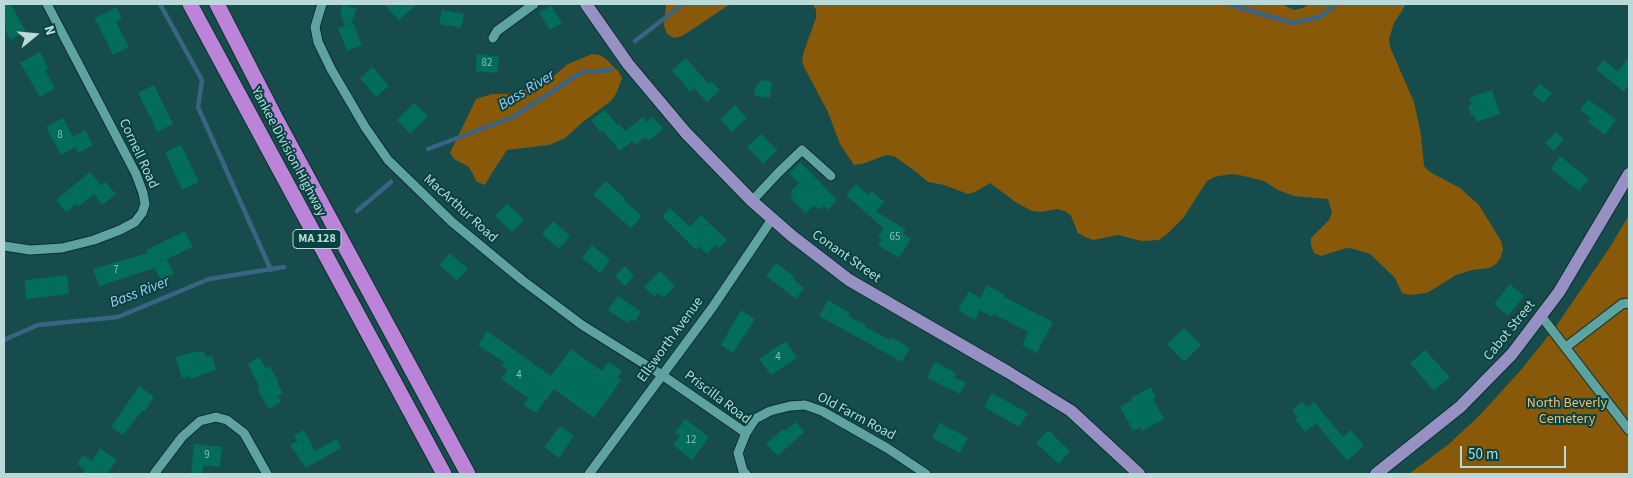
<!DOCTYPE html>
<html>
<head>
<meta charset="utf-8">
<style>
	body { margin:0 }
	#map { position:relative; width:1633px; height:478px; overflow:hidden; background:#164d4c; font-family:"Source Sans 3",sans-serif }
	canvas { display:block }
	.frame { position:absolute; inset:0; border:5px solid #b9dad8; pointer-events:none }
	.north { position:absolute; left:10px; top:10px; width:50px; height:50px; -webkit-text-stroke:4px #074241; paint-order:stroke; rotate:73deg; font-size:14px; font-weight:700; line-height:20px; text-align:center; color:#b9dad8 }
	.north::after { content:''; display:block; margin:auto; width:18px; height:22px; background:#b9dad8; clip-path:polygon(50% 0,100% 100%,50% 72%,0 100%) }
	.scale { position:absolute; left:1460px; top:446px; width:106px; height:22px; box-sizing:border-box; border:2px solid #b9dad8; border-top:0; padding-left:6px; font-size:15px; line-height:18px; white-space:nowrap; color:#b9dad8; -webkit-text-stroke:4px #074241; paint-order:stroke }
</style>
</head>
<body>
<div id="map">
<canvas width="1633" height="478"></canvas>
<div class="frame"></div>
<div class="north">N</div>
<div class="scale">50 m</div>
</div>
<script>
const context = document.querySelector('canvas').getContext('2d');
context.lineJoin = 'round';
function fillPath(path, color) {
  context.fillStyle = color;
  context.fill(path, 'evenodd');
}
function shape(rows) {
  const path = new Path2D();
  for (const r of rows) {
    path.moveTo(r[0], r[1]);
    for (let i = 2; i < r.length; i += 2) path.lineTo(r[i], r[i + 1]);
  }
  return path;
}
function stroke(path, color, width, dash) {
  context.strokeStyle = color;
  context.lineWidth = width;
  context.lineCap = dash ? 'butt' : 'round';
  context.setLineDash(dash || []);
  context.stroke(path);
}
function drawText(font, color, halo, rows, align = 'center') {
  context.font = font + ' "Source Sans 3",sans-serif';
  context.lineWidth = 4;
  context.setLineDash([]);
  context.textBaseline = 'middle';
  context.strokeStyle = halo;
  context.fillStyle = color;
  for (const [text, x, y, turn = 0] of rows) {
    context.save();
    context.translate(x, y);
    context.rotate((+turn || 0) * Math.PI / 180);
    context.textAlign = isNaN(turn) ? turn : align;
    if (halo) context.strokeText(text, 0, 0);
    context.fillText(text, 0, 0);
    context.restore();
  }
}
fillPath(shape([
	[666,4,730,4,696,27,682,36,674,38,667,34,664,26],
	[813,4,1282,4,1294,10,1303,8,1309,4,1406,4,1394,23,1389,39,1390,47,1414,102,1421,135,1424,166,1430,172,1460,188,1479,205,1501,241,1503,249,1501,257,1496,264,1489,268,1472,270,1456,275,1427,293,1410,295,1402,293,1395,278,1370,254,1354,249,1346,248,1321,256,1314,253,1311,245,1311,238,1329,220,1332,212,1328,199,1294,196,1278,190,1264,181,1239,175,1231,174,1214,177,1207,181,1184,217,1166,235,1159,240,1142,241,1118,235,1093,240,1085,237,1078,233,1071,216,1065,211,1057,209,1040,212,1032,211,1017,203,990,183,975,192,968,194,944,185,928,182,915,171,894,156,886,155,862,164,854,165,840,144,828,112,804,67,802,59,804,51,816,18,816,10],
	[592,54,600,55,607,60,618,71,622,78,616,94,611,101,584,121,565,138,549,145,507,150,493,171,485,185,477,182,469,167,454,159,450,153,476,99,492,94,509,94,542,84,549,80,568,64],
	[1629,215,1629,474,1409,474,1450,443,1480,415,1521,370,1557,325,1610,247]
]), '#875908');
stroke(shape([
	[160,4,202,80,198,107,271,270],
	[1228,4,1292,23,1320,17,1336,4],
	[635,41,683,4],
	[428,149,513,117,582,72,611,70],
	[357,211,391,182],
	[4,340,38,325,118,317,209,279,284,267]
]), '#3a6483', 4.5);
fillPath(shape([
	[4,4,11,4,26,32,10,40,4,27],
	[384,4,417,4,399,20],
	[343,5,357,9,351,24,353,23,362,45,347,51,338,28,345,26,340,13],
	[551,6,562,23,550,30,539,13],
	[116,7,122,19,116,22,129,47,113,55,95,18],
	[442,10,464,14,461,28,439,24],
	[40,52,48,68,45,70,55,88,40,97,20,63],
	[477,54,499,57,497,73,476,71],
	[1629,57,1629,85,1624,92,1596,69,1604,60,1618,72],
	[686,58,708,83,711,81,720,90,707,102,694,88,690,92,672,70],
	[373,67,389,86,376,97,360,78],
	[762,80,772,82,770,98,754,96,756,86],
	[1540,84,1552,93,1544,103,1532,94],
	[154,85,173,124,157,132,152,122,154,121,149,115,138,93],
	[1492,90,1500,114,1476,122,1474,115,1471,116,1468,106,1472,104,1469,98],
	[1588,99,1616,120,1605,135,1588,122,1591,118,1580,110],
	[414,103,428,116,410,134,397,120],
	[735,105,747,118,732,132,720,119],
	[605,110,617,125,619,124,625,131,643,117,647,122,653,117,663,129,649,141,645,137,635,145,632,141,620,151,603,131,600,132,591,120],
	[63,118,73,137,85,130,93,145,78,153,75,147,61,155,46,127],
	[1556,132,1564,139,1554,151,1545,143],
	[761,134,777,150,763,164,747,147],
	[181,145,199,182,182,190,165,152],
	[1560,156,1589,179,1579,191,1551,169],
	[800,162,837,200,828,210,823,206,819,210,814,205,806,213,790,198,793,195,790,192,799,183,789,174],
	[90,172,101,185,105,182,116,194,102,205,94,194,79,206,76,204,66,212,56,200],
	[606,181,625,198,624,200,642,216,631,228,593,195],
	[856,184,868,195,872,191,884,202,876,211,906,230,903,234,911,239,899,258,878,245,882,239,878,237,883,228,846,195],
	[507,203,524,220,512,232,495,216],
	[670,208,690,227,701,215,727,240,719,248,715,245,707,254,699,246,696,250,662,216],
	[553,221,570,236,559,249,542,234],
	[185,231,193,247,167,259,174,274,160,280,155,268,99,286,93,269,148,253,146,250],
	[592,245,610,260,600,273,582,258],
	[450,253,468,269,457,281,439,265],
	[776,263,795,277,793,279,804,288,796,299,766,276],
	[625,266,634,276,625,286,615,276],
	[660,271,675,286,664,298,658,293,655,297,644,287],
	[67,275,69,294,26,299,25,280],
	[1510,284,1524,296,1508,316,1494,304],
	[987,285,1005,295,1004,297,1053,322,1037,353,1022,345,1028,332,994,314,992,317,980,310,975,320,958,310,969,291,980,298],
	[618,296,641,312,635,322,631,319,628,323,608,310],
	[828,300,850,313,848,316,866,325,865,327,890,340,892,337,910,348,902,362,819,316],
	[741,310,755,319,733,353,721,345],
	[1184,328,1201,345,1184,362,1167,344],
	[487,331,551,376,571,349,602,371,608,362,622,371,617,378,621,380,594,418,554,389,536,413,523,405,528,398,501,379,508,370,502,365,504,362,478,345],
	[786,341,797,358,771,375,759,359],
	[1425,350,1450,377,1434,391,1410,363],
	[197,351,198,353,204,351,206,357,212,356,216,370,190,379,190,376,182,378,176,357],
	[259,357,266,368,269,366,279,382,277,384,283,393,278,396,281,402,269,409,257,389,260,388,248,364],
	[935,362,956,373,954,377,966,383,960,394,927,378],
	[139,386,154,397,145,411,143,410,123,435,111,427],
	[1151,387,1156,397,1153,399,1164,419,1142,431,1140,427,1133,431,1120,407,1132,400,1131,398],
	[992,393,1028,413,1019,427,984,407],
	[1302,402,1307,407,1314,402,1343,437,1351,430,1364,446,1347,461,1316,423,1305,432,1295,419,1298,417,1292,410],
	[685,419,709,437,692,460,673,445,680,436,675,433],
	[796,422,804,432,778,456,766,444,783,429,785,431],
	[940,423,968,438,960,453,932,438],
	[560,426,574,436,559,458,544,447],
	[304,430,315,451,337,439,341,448,306,468,290,445,297,441,294,435],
	[1048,430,1070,451,1059,464,1036,443],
	[194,444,222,447,220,467,204,465,202,474,191,474],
	[100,448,117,460,107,474,82,474,85,470,77,464,83,455,92,461]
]), '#026d58');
const minor = shape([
	[322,4,315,27,318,42,331,69,365,127,388,160,452,222,522,280,582,325,662,375,746,433,738,453,743,471,746,474],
	[493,38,497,31,534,4],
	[752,201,778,173,802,150,831,176],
	[4,246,30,250,62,248,94,240,120,230,135,222,142,213,145,204,143,193,136,174,47,4],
	[1542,317,1629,430],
	[1566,347,1622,304,1629,303],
	[746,433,755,419,770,411,790,406,805,405,822,411,887,448,926,474],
	[154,474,182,437,200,421,216,417,227,420,244,433,267,474],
	[589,474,712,308,772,219]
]);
const major = shape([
	[586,4,628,64,686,133,752,201,792,236,849,280,1008,372,1071,411,1139,474],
	[1376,474,1460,407,1512,354,1559,292,1629,174]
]);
const highway = shape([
	[190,4,444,474],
	[217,4,276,119,468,474]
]);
stroke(minor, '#0a302f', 11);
stroke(major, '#0a302f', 14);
stroke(highway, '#0a302f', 17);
stroke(minor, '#5fa3a1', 9);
stroke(major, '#9690c3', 12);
stroke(highway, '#bb84d9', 15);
drawText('11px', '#8bbfb8', null, [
	["82",487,64],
	["8",60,136],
	["65",895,238],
	["7",116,271],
	["4",778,358],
	["4",519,376],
	["12",691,441],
	["9",207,456]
]);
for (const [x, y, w] of [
	[317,239,48]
]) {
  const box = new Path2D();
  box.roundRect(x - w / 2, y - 9.5, w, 19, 4);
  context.fillStyle = '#074241';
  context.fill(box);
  stroke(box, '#b9dad8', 1);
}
drawText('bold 12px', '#b9dad8', null, [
	["MA 128",317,239]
]);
drawText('14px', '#b9dad8', '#074241', [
	["Yankee Division Highway",288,152,62],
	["Cornell Road",138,154,65],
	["MacArthur Road",460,209,42],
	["Conant Street",846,257,35],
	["Cabot Street",1510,331,-51],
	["Ellsworth Avenue",671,340,-54],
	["Priscilla Road",717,398,37],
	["Old Farm Road",856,417,28]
]);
drawText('14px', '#f3bd75', '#074241', [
	["North Beverly",1567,404],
	["Cemetery",1567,420]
]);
drawText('italic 15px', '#a8cdf9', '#074241', [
	["Bass River",527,91,-31],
	["Bass River",140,293,-21]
]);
</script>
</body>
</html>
